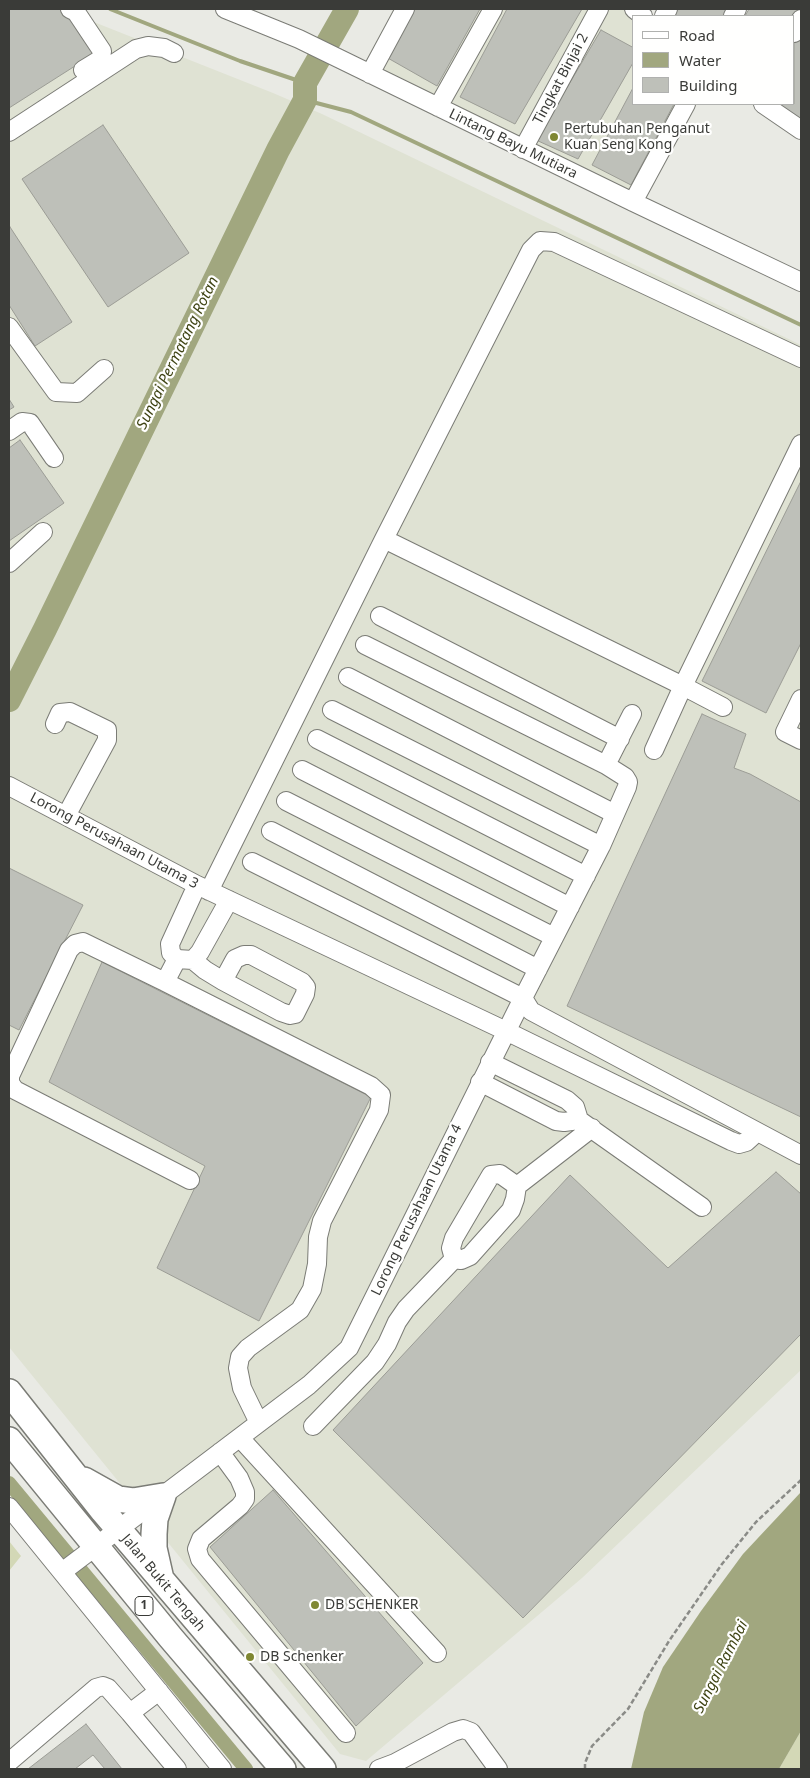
<!DOCTYPE html>
<html>
<head>
<meta charset="utf-8">
<style>
	body { margin:0 }
	#map { position:relative; width:810px; height:1778px; overflow:hidden; background:#e9eae4; font-family:"Noto Sans",sans-serif }
	canvas { display:block }
	.frame { position:absolute; inset:0; border:10px solid #3a3b38; pointer-events:none }
	.legend { position:absolute; left:632px; top:15px; width:162px; height:90px; box-sizing:border-box; background:#fffffe; border:1px solid #b0b1af; margin:0; padding:6px 9px; list-style:none; font-size:15px; color:#3a3b38 }
	.legend li { display:flex; align-items:center; gap:10px; height:25px }
	.legend b { width:25px; border:1px solid #b0b1af }
</style>
</head>
<body>
<div id="map">
<canvas width="810" height="1778"></canvas>
<div class="frame"></div>
<ul class="legend">
<li><b style="height:6px;background:#fff"></b>Road</li>
<li><b style="height:14px;background:#a1a77f"></b>Water</li>
<li><b style="height:14px;background:#bec0b9"></b>Building</li>
</ul>
</div>
<script>
const context = document.querySelector('canvas').getContext('2d');
context.lineJoin = 'round';
function fillPath(path, color) {
  context.fillStyle = color;
  context.fill(path, 'evenodd');
}
function shape(rows) {
  const path = new Path2D();
  for (const r of rows) {
    path.moveTo(r[0], r[1]);
    for (let i = 2; i < r.length; i += 2) path.lineTo(r[i], r[i + 1]);
  }
  return path;
}
function stroke(path, color, width, dash) {
  context.strokeStyle = color;
  context.lineWidth = width;
  context.lineCap = dash ? 'butt' : 'round';
  context.setLineDash(dash || []);
  context.stroke(path);
}
function drawText(font, color, halo, rows, align = 'center') {
  context.font = font + ' "Noto Sans",sans-serif';
  context.lineWidth = 4.5;
  context.setLineDash([]);
  context.textBaseline = 'middle';
  context.strokeStyle = halo;
  context.fillStyle = color;
  for (const [text, x, y, turn = 0] of rows) {
    context.save();
    context.translate(x, y);
    context.rotate((+turn || 0) * Math.PI / 180);
    context.textAlign = isNaN(turn) ? turn : align;
    if (halo) context.strokeText(text, 0, 0);
    context.fillText(text, 0, 0);
    context.restore();
  }
}
fillPath(shape([
	[9,9,61,9,273,93,322,114,801,345,801,1370,582,1578,366,1761,340,1754,9,1347],
	[394,9,636,9,634,16,634,104,697,104,643,202,365,62]
]), '#dfe2d3');
fillPath(shape([
	[9,1541,21,1556,9,1571],
	[801,1731,801,1769,779,1769]
]), '#d3d8b6');
fillPath(shape([
	[801,1492,801,1731,779,1769,631,1769,644,1712,663,1667,701,1611,743,1554]
]), '#a1a77f');
stroke(shape([
	[110,9,240,61,305,83],
	[305,100,351,112,801,325]
]), '#a1a77f', 4);
stroke(shape([
	[9,1483,246,1769]
]), '#a1a77f', 14);
stroke(shape([
	[9,700,45,629,278,150,305,100,305,83,347,9]
]), '#a1a77f', 24);
const building = shape([
	[9,9,66,9,97,52,9,108,9,9],
	[413,9,480,9,437,86,386,57,413,9],
	[507,9,582,9,515,124,460,97,507,9],
	[673,9,727,9,723,16,669,16,673,9],
	[749,9,801,9,801,11,794,16,745,16,749,9],
	[801,28,801,120,771,104,794,104,794,41,801,28],
	[601,30,634,48,634,61,578,159,536,140,601,30],
	[634,86,634,104,674,104,631,185,592,165,634,86],
	[103,125,189,253,108,307,22,179,103,125],
	[10,227,72,322,35,346,9,305,9,228,10,227],
	[9,399,14,407,9,410,9,399],
	[20,440,64,503,9,541,9,448,20,440],
	[801,481,801,643,766,713,702,681,801,481],
	[702,714,746,734,734,768,750,774,801,802,801,1117,567,1006,702,714],
	[9,868,83,905,19,1030,9,1025,9,868],
	[102,962,371,1097,259,1321,157,1268,205,1166,49,1082,102,962],
	[776,1172,801,1194,801,1334,523,1618,333,1430,570,1175,668,1268,776,1172],
	[273,1490,423,1663,356,1726,210,1547,273,1490],
	[86,1724,122,1769,105,1769,93,1755,75,1769,28,1769,86,1724]
]);
fillPath(building, '#bec0b9');
stroke(building, '#9c9d96', 1);
const minor = shape([
	[70,9,76,12,102,51,101,59,83,70],
	[225,9,299,39,633,202,801,282],
	[634,9,643,16],
	[664,16,668,9],
	[733,16,737,9],
	[794,33,801,19],
	[370,74,405,9],
	[763,104,801,130],
	[438,107,493,9],
	[9,132,136,49,148,46,164,48,174,53],
	[523,149,599,9],
	[633,202,686,104],
	[9,327,56,392,77,393,104,369],
	[9,431,22,422,30,423,54,458],
	[384,539,683,686,801,444],
	[9,563,43,532],
	[380,616,620,739],
	[365,645,606,765,625,777,628,782,627,787,601,846,523,998,531,1011,801,1155],
	[348,677,615,814],
	[801,699,785,732,801,740],
	[332,710,601,846],
	[55,724,60,713,70,712,107,730,107,740,66,816],
	[317,739,586,876],
	[654,750,683,686,723,707],
	[606,765,632,714],
	[302,770,570,907],
	[9,786,197,885,506,1031,731,1141,739,1144,746,1142,757,1132],
	[286,801,554,937],
	[271,831,538,969],
	[197,885,170,944,171,953,177,959,193,960,205,970,223,981,281,1012,290,1015,295,1014,305,994,306,987,302,982,251,955,244,955,235,959,223,981],
	[209,891,384,539,531,250,540,241,554,242,801,358],
	[177,959,165,982,83,942,75,944,69,950,10,1076,10,1083,15,1090,190,1180],
	[193,960,200,952,229,900],
	[165,982,371,1086,381,1095,379,1110,322,1221,318,1237,317,1264,312,1289,300,1310,248,1348,240,1357,238,1368,242,1388,259,1423],
	[490,1062,567,1100,575,1107,579,1120,702,1207],
	[480,1082,556,1121,564,1122,579,1120],
	[454,1259,461,1260,470,1256,511,1210,515,1199,517,1186,592,1128],
	[454,1259,451,1248,454,1238,491,1175,500,1174,517,1186],
	[313,1426,375,1362,387,1344,397,1322,406,1309,454,1259],
	[240,1438,437,1653],
	[220,1452,239,1478,245,1492,245,1499,240,1506,201,1539,197,1549,200,1559,346,1733],
	[9,1507,222,1769],
	[62,1572,309,1385,349,1348,523,998,252,862],
	[130,1713,159,1691],
	[9,1762,96,1688,103,1686,108,1688,130,1713,177,1769],
	[379,1769,395,1763,453,1732,463,1729,471,1732,498,1769]
]);
const highway = shape([
	[9,1392,103,1511,323,1769],
	[9,1440,171,1638,283,1769],
	[84,1480,118,1499,133,1501,163,1496,155,1519,154,1534,154,1548,161,1579]
]);
stroke(minor, '#7b7c76', 20);
stroke(highway, '#7b7c76', 28);
stroke(shape([
	[585,1769,585,1763,592,1746,628,1709,669,1641,722,1564,756,1522,801,1480]
]), '#8a8b87', 2.5, [5, 2.5]);
stroke(minor, '#fff', 18);
stroke(highway, '#fff', 25);
for (const [x, y, r, color] of [
	[554,137,5,"#7f8733"],
	[315,1605,5,"#7f8733"],
	[250,1657,5,"#7f8733"]
]) {
  const dot = new Path2D();
  dot.arc(x, y, r, 0, 2 * Math.PI);
  context.fillStyle = color;
  context.fill(dot);
  stroke(dot, '#fffffe', 2);
}
for (const [x, y, w] of [
	[144,1606,18]
]) {
  const box = new Path2D();
  box.roundRect(x - w / 2, y - 9.5, w, 19, 4);
  context.fillStyle = '#fffffe';
  context.fill(box);
  stroke(box, '#3a3b38', 1);
}
drawText('bold 12px', '#3a3b38', null, [
	["1",144,1606]
]);
drawText('14px', '#3a3b38', '#fffffe', [
	["Tingkat Binjai 2",561,79,-62],
	["Lintang Bayu Mutiara",513,144,26],
	["Lorong Perusahaan Utama 3",114,841,28],
	["Lorong Perusahaan Utama 4",417,1210,-64],
	["Jalan Bukit Tengah",163,1583,50]
]);
drawText('14px', '#3a3b38', '#fffffe', [
	["Pertubuhan Penganut",564,129],
	["Kuan Seng Kong",564,145],
	["DB SCHENKER",325,1605],
	["DB Schenker",260,1657]
], 'left');
drawText('italic 15px', '#3e4313', '#fffffe', [
	["Sungai Permatang Rotan",178,353,-64],
	["Sungai Rambai",721,1667,-63]
]);
</script>
</body>
</html>
